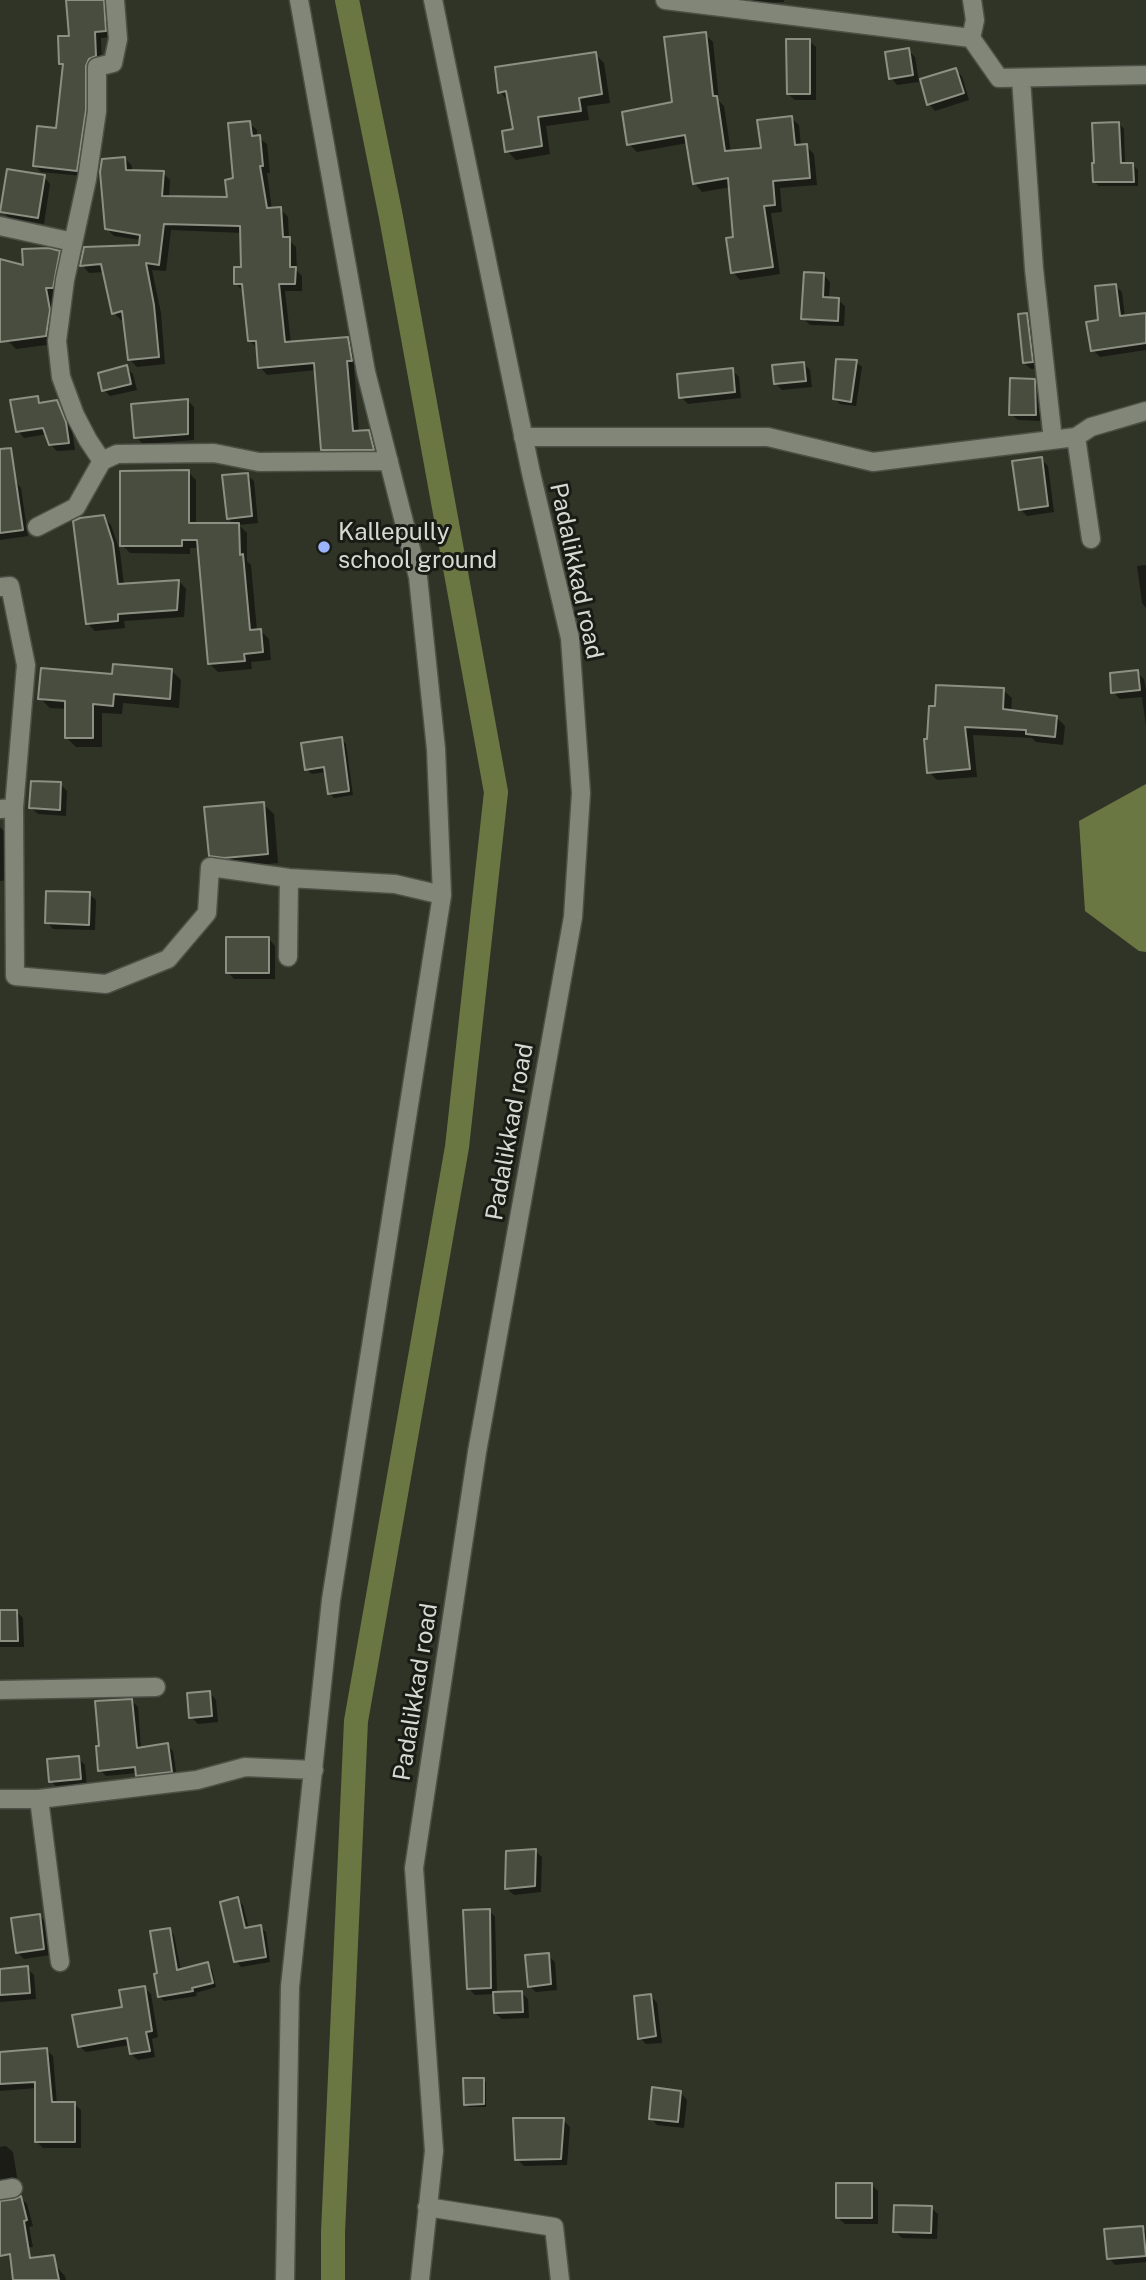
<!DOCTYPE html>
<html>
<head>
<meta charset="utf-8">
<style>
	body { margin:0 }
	canvas { display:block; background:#303427 }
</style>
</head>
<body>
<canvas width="1146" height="2280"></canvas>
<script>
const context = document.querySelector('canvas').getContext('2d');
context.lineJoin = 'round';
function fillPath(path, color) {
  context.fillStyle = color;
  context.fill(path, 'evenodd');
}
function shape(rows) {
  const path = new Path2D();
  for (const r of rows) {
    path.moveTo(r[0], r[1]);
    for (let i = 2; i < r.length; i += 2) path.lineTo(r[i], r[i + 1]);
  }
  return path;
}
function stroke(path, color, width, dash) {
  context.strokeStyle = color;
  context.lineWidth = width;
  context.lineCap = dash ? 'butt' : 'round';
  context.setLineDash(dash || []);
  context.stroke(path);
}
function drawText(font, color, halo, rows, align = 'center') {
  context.font = font + ' "Public Sans",sans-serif';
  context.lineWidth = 6;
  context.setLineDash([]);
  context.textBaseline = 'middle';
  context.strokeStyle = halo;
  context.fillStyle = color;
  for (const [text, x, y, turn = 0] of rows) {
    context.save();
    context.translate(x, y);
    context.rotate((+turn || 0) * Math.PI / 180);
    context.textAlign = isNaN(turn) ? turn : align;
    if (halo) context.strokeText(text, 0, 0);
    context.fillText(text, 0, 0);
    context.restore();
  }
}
fillPath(shape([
	[1146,784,1146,952,1139,951,1085,911,1079,821]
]), '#6b7742');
fillPath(shape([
	[87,0,105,0,110,5,112,37,101,38,102,62,83,176,41,172,34,165,58,130,64,67,61,63],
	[746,0,784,0,784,2,750,4],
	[705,34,713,42,719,101,724,106,731,153,763,150,791,118,799,125,801,146,806,146,814,154,817,185,780,188,782,212,771,213,780,274,740,280,733,272,735,239,731,187,702,192,695,184,688,143,637,152,629,144,674,104],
	[809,41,816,47,816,100,795,100,788,94],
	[908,50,915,57,919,82,897,85,891,78],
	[595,54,604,63,610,103,587,106,589,120,546,126,550,154,516,160,507,151,514,131,509,101,500,92],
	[955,70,962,76,969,100,935,111,929,104],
	[249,123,257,130,257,137,267,144,270,173,267,173,272,210,280,209,288,217,289,240,296,247,297,271,302,276,302,291,285,291,291,343,347,338,355,346,359,367,354,368,359,432,368,432,376,439,380,456,330,457,323,449,316,370,267,375,260,367,257,348,249,340,243,291,236,284,242,269,242,233,171,230,166,271,152,270,161,313,165,364,137,367,129,359,125,319,121,320,114,313,105,272,89,273,82,265,141,247,141,240,114,236,106,228,125,158,132,166,132,172,163,173,170,180,169,198,229,199],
	[1119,123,1124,129,1125,165,1133,165,1138,170,1138,186,1099,186,1094,181],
	[44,177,50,184,44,224,9,218,2,211],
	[59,252,67,261,61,295,54,296,57,320,54,344,16,349,8,341,0,322,0,261,25,267],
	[824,275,830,282,829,299,838,300,845,306,844,326,810,325,803,318],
	[1116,286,1122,292,1125,317,1146,314,1146,350,1100,357,1093,350,1100,321],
	[1027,315,1033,322,1039,368,1031,369,1024,363],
	[856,362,862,367,856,406,840,404,835,399],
	[803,363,810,370,812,387,782,390,775,383],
	[126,367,133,374,137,390,110,396,104,390],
	[732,370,739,377,741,398,688,404,681,397],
	[1034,381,1041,387,1042,421,1018,420,1011,414],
	[37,398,44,404,57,402,64,409,72,430,75,450,57,451,50,444,47,434,24,438,18,431],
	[188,401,194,407,194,440,143,444,136,437],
	[1041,459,1048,466,1054,512,1027,516,1020,509],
	[188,472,196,480,196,525,234,525,228,518,247,474,254,481,258,523,239,525,247,533,247,561,251,565,257,631,261,631,269,639,271,660,251,662,252,669,218,672,209,663,199,548,190,548,190,554,130,553,122,545],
	[15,481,21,488,28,536,0,540,0,483],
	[103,517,111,525,120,552,124,585,179,581,186,589,184,617,124,621,125,628,95,631,88,624],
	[1146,565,1146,608,1142,603,1137,566],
	[172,671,181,680,179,708,123,703,122,714,102,713,102,747,76,747,66,737,67,709,50,708,40,698,113,676],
	[1137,672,1144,679,1146,689,1146,726,1142,697,1120,699,1113,692],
	[1003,690,1012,698,1011,712,1056,717,1065,726,1063,745,1036,742,1032,738,973,735,977,777,937,780,929,772,929,741,937,708],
	[341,739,346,744,353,795,334,798,329,793,326,772,312,774,306,769],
	[60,784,67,791,66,816,38,814,31,808],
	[263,804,274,814,278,863,236,867,221,866,210,855],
	[0,827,4,831,9,860,9,880,0,881],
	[89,894,96,900,95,930,53,929,47,922],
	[269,939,275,946,275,979,234,979,228,972],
	[0,1612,17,1612,23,1618,24,1647,0,1647],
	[210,1693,216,1700,218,1722,198,1724,191,1717],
	[132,1701,138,1707,141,1749,167,1745,173,1751,177,1777,144,1781,137,1773,106,1776,100,1770,101,1747],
	[78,1758,85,1765,87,1785,57,1788,51,1781],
	[535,1851,542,1857,541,1892,514,1895,507,1889],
	[238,1899,243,1905,249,1929,260,1927,266,1932,270,1962,241,1967,236,1961],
	[489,1910,495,1917,497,1994,522,1993,528,1999,529,2018,502,2019,495,2013,495,1994,475,1995,468,1988],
	[39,1915,46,1922,50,1955,24,1959,17,1952],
	[170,1930,174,1935,181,1971,207,1964,212,1969,216,1987,196,1993,197,1996,164,2001,159,1996,159,1974],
	[548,1955,555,1962,557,1990,536,1992,529,1986],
	[27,1968,34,1975,36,1999,0,2002,0,1971],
	[144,1988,151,1994,158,2037,152,2039,155,2057,138,2060,131,2054,130,2045,86,2052,79,2046],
	[651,1996,657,2003,662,2043,646,2044,640,2038],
	[47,2050,53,2056,57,2104,74,2104,81,2110,81,2148,43,2148,37,2142,37,2088,0,2091,0,2052],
	[483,2079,486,2082,486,2107,468,2107,466,2104],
	[681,2093,687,2100,684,2128,657,2125,651,2118],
	[563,2120,570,2127,567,2165,524,2166,517,2159],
	[6,2146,13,2152,18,2183,0,2187,0,2147],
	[871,2184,878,2191,878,2224,845,2224,838,2218],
	[21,2198,27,2204,33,2226,29,2227,33,2247,5,2250,0,2245,0,2203],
	[931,2208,938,2214,937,2239,902,2238,895,2231],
	[1143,2228,1146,2231,1146,2262,1115,2265,1109,2258],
	[55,2265,65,2276,66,2280,15,2280]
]), '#0007');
stroke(shape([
	[333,2280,333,2232,356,1721,457,1147,496,792,391,217,347,0]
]), '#6b7742', 24);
const building = shape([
	[66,0,104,0,106,31,95,32,96,56,89,59,86,66,86,110,77,171,33,166,37,126,56,128,63,64,59,64,58,36,69,36,66,0],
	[706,32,713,96,717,96,725,151,761,148,757,120,792,116,795,145,807,144,810,178,773,181,775,205,764,206,773,267,731,273,726,238,733,237,728,178,693,184,685,135,627,145,622,112,672,102,664,37,706,32],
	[786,39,810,39,810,94,787,94,786,39],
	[909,48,913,75,889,79,885,52,909,48],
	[596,52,602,94,579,98,581,111,538,117,542,146,505,152,502,131,513,129,506,91,498,93,495,67,596,52],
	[956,68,964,93,927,105,920,79,956,68],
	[250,121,252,136,260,135,263,166,260,166,267,208,281,207,283,237,290,237,290,267,296,267,295,284,279,284,285,342,348,337,352,361,347,361,353,431,369,430,374,450,321,450,314,363,258,368,256,341,248,341,242,284,234,284,234,267,241,267,240,226,164,224,159,265,146,263,154,305,159,357,128,360,122,311,112,314,101,264,80,266,84,247,139,245,140,235,105,229,100,172,102,159,125,157,126,170,164,171,162,196,227,197,225,180,233,178,228,123,250,121],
	[1119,122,1121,163,1133,163,1134,182,1093,182,1092,163,1094,163,1092,123,1119,122],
	[7,169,45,175,38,218,0,212,7,169],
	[49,248,60,251,53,288,46,288,50,310,46,336,0,342,0,259,23,265,22,249,49,248],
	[804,272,824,273,823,297,839,298,838,321,801,319,804,272],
	[1116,284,1120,316,1146,313,1146,343,1091,351,1086,322,1098,320,1095,286,1116,284],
	[1027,313,1033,362,1023,363,1018,314,1027,313],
	[836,359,857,360,851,402,833,399,836,359],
	[804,362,806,381,774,384,772,365,804,362],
	[127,365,131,384,102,391,98,373,127,365],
	[733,368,735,392,679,398,677,374,733,368],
	[1010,378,1035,379,1036,415,1009,415,1010,378],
	[38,396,39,403,57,400,66,422,69,443,49,445,43,428,16,432,10,400,38,396],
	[188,399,188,434,134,438,131,404,188,399],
	[11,448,23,530,0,533,0,449,11,448],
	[1042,457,1048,506,1019,510,1012,461,1042,457],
	[189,470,189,523,239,523,240,555,243,554,250,630,261,629,263,652,244,654,245,661,208,664,197,540,182,540,182,546,120,546,120,471,189,470],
	[248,473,252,516,227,519,222,475,248,473],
	[104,515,113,543,118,584,179,580,177,610,118,614,118,621,86,624,73,521,80,518,104,515],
	[113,664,172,669,170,699,114,694,113,706,93,704,93,738,65,738,65,701,38,699,41,668,112,674,113,664],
	[1138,670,1140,690,1111,693,1110,673,1138,670],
	[936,685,1004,688,1003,709,1057,716,1055,737,1026,734,1026,730,965,727,970,769,927,773,924,739,927,739,929,706,935,706,936,685],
	[342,737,349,791,328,794,324,767,305,770,301,743,342,737],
	[31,781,61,782,60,810,29,808,31,781],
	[264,802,268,854,224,858,209,856,204,807,264,802],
	[46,891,90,892,89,925,45,923,46,891],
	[226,937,269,937,269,973,226,973,226,937],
	[0,1610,17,1610,18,1641,0,1641,0,1610],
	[210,1691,212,1716,189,1718,187,1693,210,1691],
	[132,1699,137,1748,168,1743,172,1772,136,1776,135,1767,98,1771,96,1746,99,1746,95,1701,132,1699],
	[79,1756,81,1779,49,1782,47,1759,79,1756],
	[536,1849,535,1886,505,1889,506,1851,536,1849],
	[238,1897,245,1928,261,1925,266,1957,234,1962,220,1902,238,1897],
	[490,1909,491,1988,467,1989,463,1910,490,1909],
	[40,1914,44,1949,16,1953,11,1918,40,1914],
	[170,1928,177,1970,208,1962,213,1983,192,1988,193,1991,158,1997,154,1974,157,1973,150,1931,170,1928],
	[549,1953,551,1984,528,1987,525,1955,549,1953],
	[28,1966,30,1993,0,1995,0,1969,28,1966],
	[145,1986,152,2031,146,2032,150,2051,130,2054,127,2038,78,2047,72,2015,122,2007,119,1990,145,1986],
	[522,1991,523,2012,494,2013,493,1992,522,1991],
	[651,1994,656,2036,638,2039,634,1996,651,1994],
	[47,2048,52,2102,75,2102,75,2142,35,2142,35,2082,0,2084,0,2052,47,2048],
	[463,2078,484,2078,484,2104,464,2105,463,2078],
	[652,2087,681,2091,678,2122,649,2119,652,2087],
	[513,2118,564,2118,561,2159,515,2160,513,2118],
	[836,2183,872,2183,872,2218,836,2218,836,2183],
	[21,2196,27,2220,24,2221,30,2258,54,2255,59,2280,13,2280,10,2254,0,2256,0,2201,15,2199,21,2196],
	[894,2205,932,2206,931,2233,893,2232,894,2205],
	[1143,2226,1146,2256,1107,2259,1104,2229,1143,2226]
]);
fillPath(building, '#494d40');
stroke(building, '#8c9082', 2);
const minor = shape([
	[115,0,118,39,113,63,97,67,97,111,87,179,65,280,57,341,61,377,75,415,88,440,102,461,117,454,214,453,259,462,389,461],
	[665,0,971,38,975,20,972,0],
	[971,38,999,78,1146,75],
	[1021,78,1034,269,1053,440],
	[0,226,73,242],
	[523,437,768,437,873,462,1076,437,1091,427,1146,411],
	[1076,437,1091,539],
	[37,527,76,507,102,461],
	[0,587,10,586,26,665,14,808],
	[0,809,14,808,15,976,106,984,168,959,207,913,210,867,289,878,395,884,442,895],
	[288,957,289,878],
	[0,1690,156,1687],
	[0,1799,39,1799,197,1780,245,1767,314,1770],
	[39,1799,60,1962],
	[0,2190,13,2188],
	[427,2207,554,2227,560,2280],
	[285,2280,290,1987,331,1600,442,895,436,749,418,577,366,372,299,0],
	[420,2280,434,2151,414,1868,477,1452,573,917,581,793,570,638,531,473,433,0]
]);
stroke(minor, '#4d5046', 21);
stroke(minor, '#828678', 18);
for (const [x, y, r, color] of [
	[324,547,7,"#9cb4fd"]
]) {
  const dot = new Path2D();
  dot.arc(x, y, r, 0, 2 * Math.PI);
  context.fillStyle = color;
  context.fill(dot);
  stroke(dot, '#191b15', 2.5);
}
drawText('24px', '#d6d9d1', '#191b15', [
	["Kallepully",338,533],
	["school ground",338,561]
], 'left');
drawText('24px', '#d6d9d1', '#191b15', [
	["Padalikkad road",576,571,78],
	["Padalikkad road",510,1132,-80],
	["Padalikkad road",416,1692,-81]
]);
</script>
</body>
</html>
